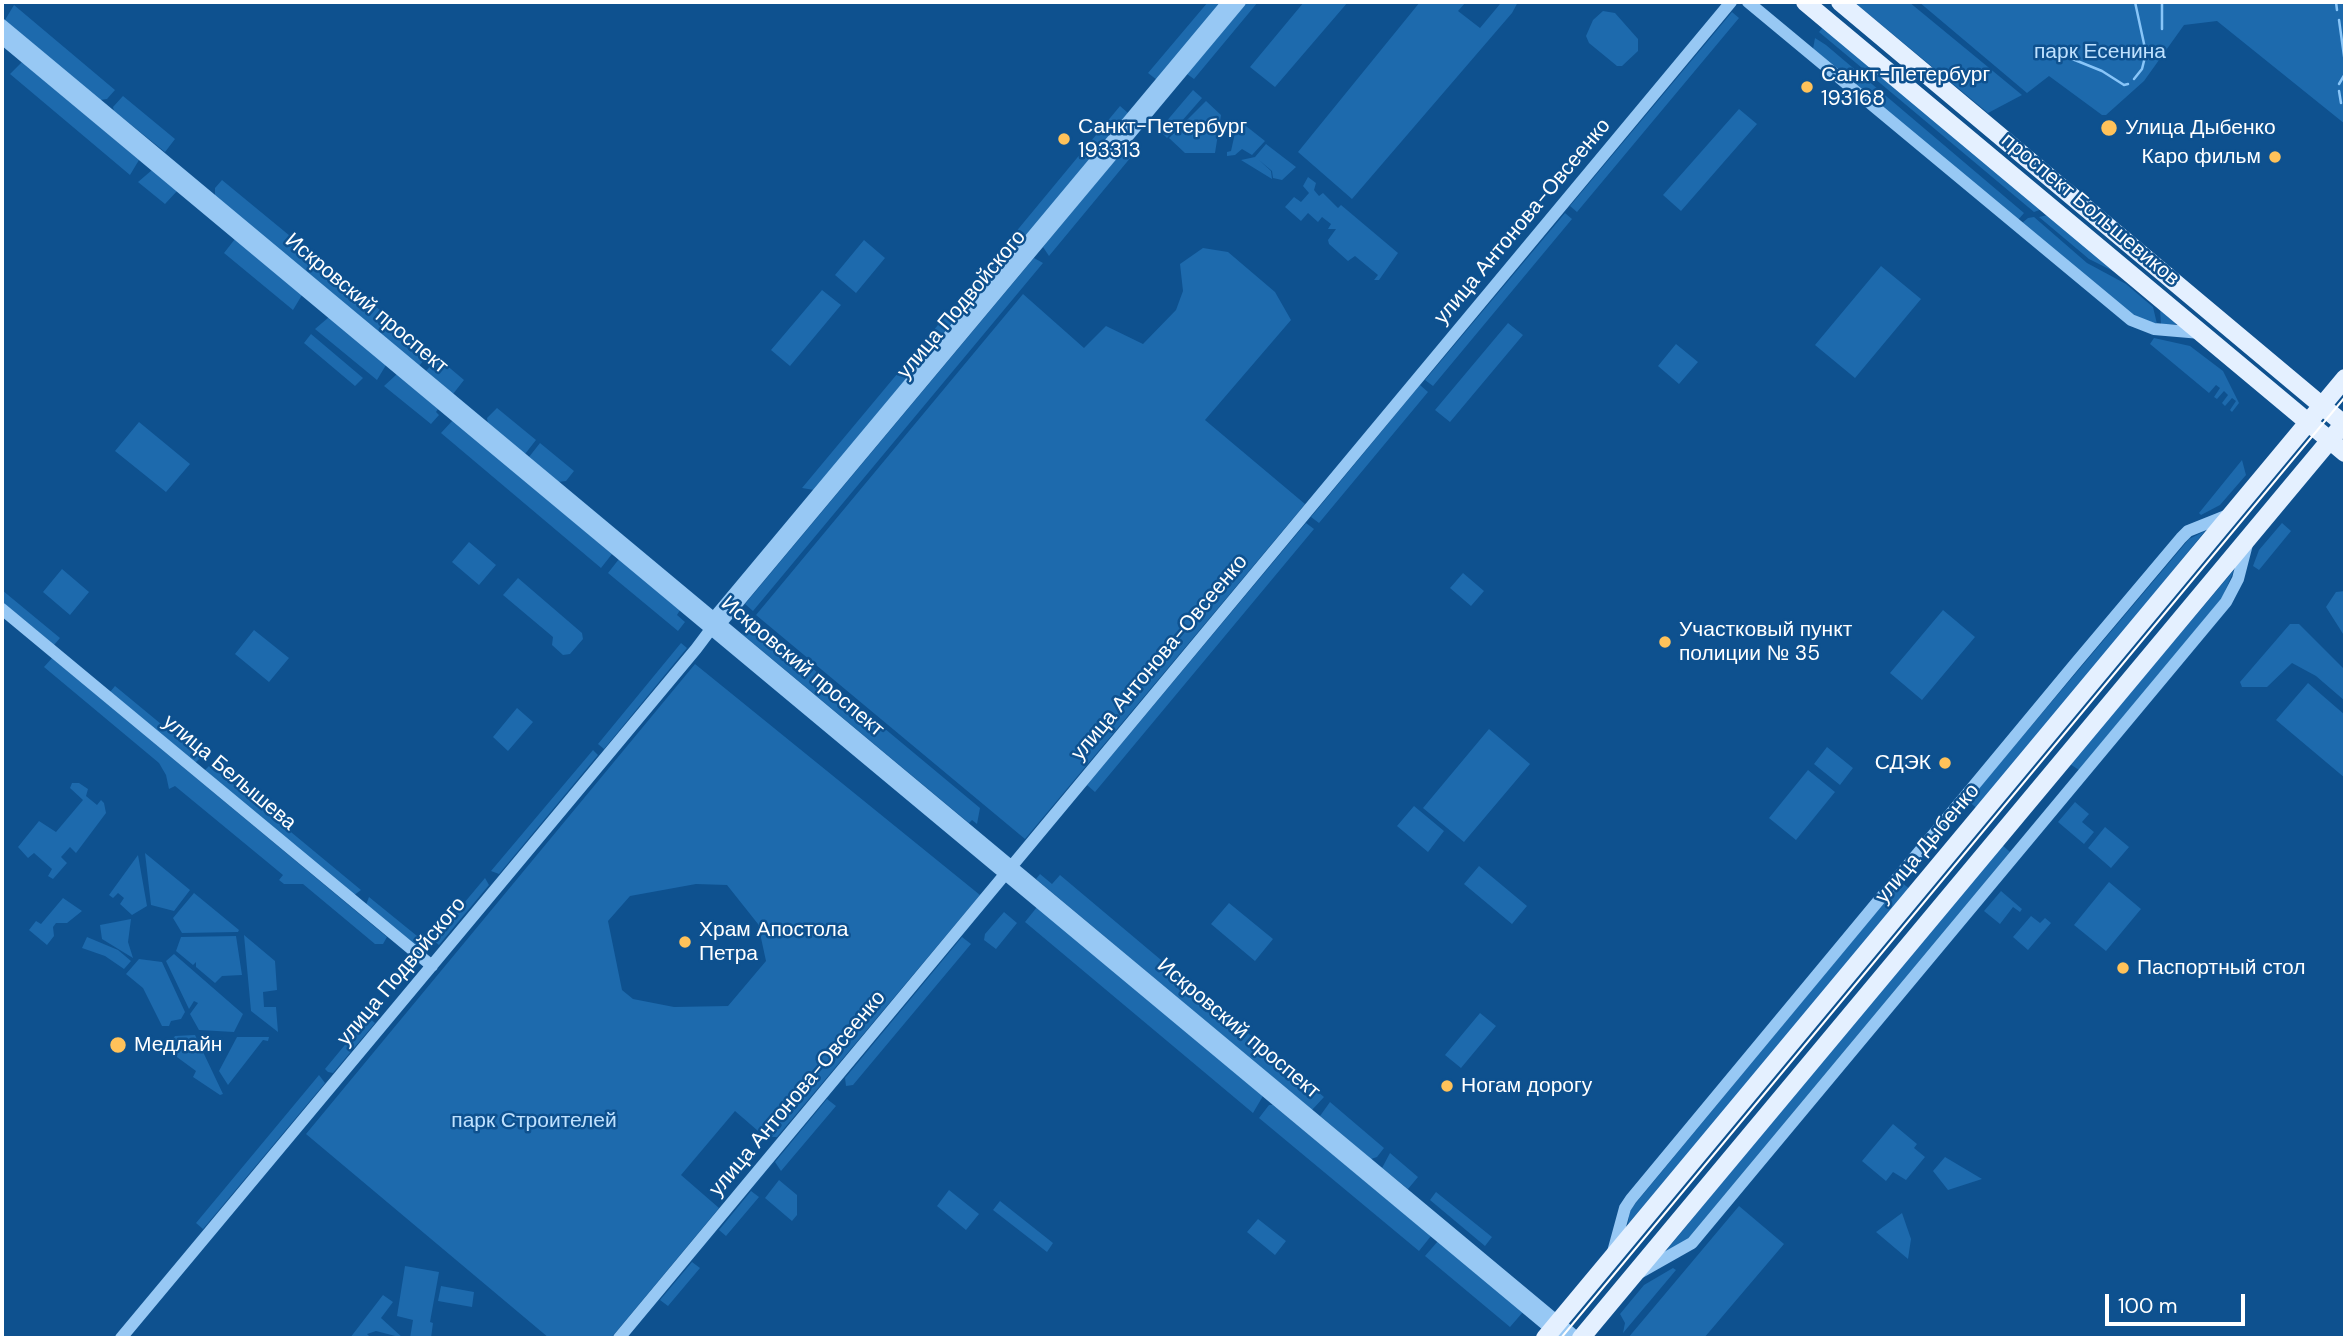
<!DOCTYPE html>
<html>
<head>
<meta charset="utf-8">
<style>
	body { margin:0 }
	#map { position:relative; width:2347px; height:1340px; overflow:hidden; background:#0e518f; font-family:"DM Sans",sans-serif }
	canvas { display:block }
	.frame { position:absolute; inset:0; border:4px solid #fff; pointer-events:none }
	.scale { position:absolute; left:2105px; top:1294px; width:140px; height:32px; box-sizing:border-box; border:4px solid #fff; border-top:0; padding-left:9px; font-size:21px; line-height:24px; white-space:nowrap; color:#fff; -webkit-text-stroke:5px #0e518f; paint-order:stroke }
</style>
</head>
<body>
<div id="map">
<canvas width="2347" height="1340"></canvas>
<div class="frame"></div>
<div class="scale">100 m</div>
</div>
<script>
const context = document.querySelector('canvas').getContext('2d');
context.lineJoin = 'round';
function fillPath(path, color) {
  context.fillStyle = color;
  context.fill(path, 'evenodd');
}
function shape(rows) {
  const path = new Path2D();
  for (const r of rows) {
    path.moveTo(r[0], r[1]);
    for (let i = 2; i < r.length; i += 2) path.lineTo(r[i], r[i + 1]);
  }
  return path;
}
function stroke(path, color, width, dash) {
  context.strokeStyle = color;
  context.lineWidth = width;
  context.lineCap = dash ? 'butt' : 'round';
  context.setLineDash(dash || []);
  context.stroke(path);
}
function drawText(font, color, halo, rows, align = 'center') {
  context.font = font + ' "DM Sans",sans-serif';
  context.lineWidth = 5;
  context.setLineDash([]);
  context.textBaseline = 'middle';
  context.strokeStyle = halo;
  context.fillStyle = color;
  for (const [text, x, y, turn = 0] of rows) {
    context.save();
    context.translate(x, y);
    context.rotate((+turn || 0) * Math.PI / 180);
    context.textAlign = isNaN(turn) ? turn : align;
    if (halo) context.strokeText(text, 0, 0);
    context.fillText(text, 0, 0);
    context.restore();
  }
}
fillPath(shape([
	[1208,2,1222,2,1157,80,1148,73],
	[1247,2,1258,2,1194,79,1187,74],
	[1304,2,1348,2,1275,87,1250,67],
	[1420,2,1466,2,1458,11,1480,28,1500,4,1499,2,1518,2,1512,13,1352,199,1298,152],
	[1854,2,1909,2,2022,95,1988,113],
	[1919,2,2345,2,2345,124,2217,21,2184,25,2144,81,2106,115,2102,115,2049,76,2027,93],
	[14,5,115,90,107,99,100,100,5,20],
	[1603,11,1615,13,1638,39,1638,51,1622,66,1617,66,1589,43,1586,36,1593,20],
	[1732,12,1739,18,1577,212,1570,206],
	[1825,25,2045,208,2034,212,1819,32],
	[1815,38,1826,45,2024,213,2018,220,1813,49],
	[22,62,139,160,130,175,10,74],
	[1193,90,1202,98,1167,138,1159,130],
	[123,96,175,139,165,152,114,111,113,107],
	[1206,101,1221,115,1215,153,1185,153,1169,138],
	[1120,106,1128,113,1013,252,1005,245],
	[1739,109,1757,124,1681,211,1663,195],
	[1238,124,1246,126,1265,141,1252,155,1242,149,1235,155,1227,156,1227,152,1231,151,1235,133,1231,129],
	[1266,144,1296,167,1282,180,1273,178,1272,171,1259,160,1271,171,1272,179,1241,160,1255,157],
	[1126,147,1136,151,1049,256,1043,247],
	[152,170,177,191,165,204,138,182],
	[1308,177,1316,183,1314,190,1319,196,1323,193,1338,208,1341,205,1398,253,1379,280,1374,280,1378,275,1355,256,1348,261,1329,244,1328,240,1336,229,1328,229,1331,224,1322,217,1318,222,1308,213,1301,221,1285,207,1294,197,1301,202,1309,193,1303,186],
	[222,180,431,352,419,366,215,196,215,188],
	[1565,213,1572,219,1433,386,1425,380],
	[2052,214,2178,324,2161,325,2160,308,2115,272,2089,259,2039,217],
	[2034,217,2087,263,2126,284,2153,307,2157,324,2133,316,2022,223,2028,218],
	[235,239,302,295,293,310,224,253],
	[864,240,885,258,856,293,835,275],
	[1203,248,1228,252,1275,292,1291,320,1205,420,1305,504,1025,839,756,615,1023,294,1084,348,1106,326,1143,344,1176,310,1183,291,1180,264],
	[998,253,1006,259,814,490,802,488],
	[1034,258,1043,263,753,611,745,604],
	[1881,266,1921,299,1855,378,1815,345],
	[822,290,841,305,790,366,771,350],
	[329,317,386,365,377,380,315,329],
	[1508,323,1523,335,1450,422,1435,410],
	[311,334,363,378,355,386,304,343],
	[2154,338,2190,346,2223,371,2239,403,2232,412,2230,410,2236,401,2232,398,2225,406,2222,403,2228,395,2224,391,2217,399,2214,397,2220,388,2216,385,2209,393,2150,344],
	[1676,344,1698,362,1679,384,1658,366],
	[438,358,464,380,453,394,426,371],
	[397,374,438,409,436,412,439,415,431,424,384,386],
	[1420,385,1428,392,1319,523,1311,517],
	[497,408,536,440,525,454,488,424,487,418],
	[453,420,612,554,601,568,441,433],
	[139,422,190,464,166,492,115,451],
	[540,443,574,471,566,481,558,482,529,457],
	[2242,460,2246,475,2220,505,2201,515,2199,513],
	[1306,523,1314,529,1095,792,1087,785],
	[2282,523,2291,531,2259,570,2253,566,2259,550],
	[2205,531,1979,810,1968,801,2189,539],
	[469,542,496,565,479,585,452,562],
	[619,559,680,610,677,615,685,622,678,631,608,573],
	[62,569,89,592,70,615,43,592],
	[2234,570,2222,598,2079,770,2070,764],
	[1463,573,1484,591,1471,606,1450,588],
	[518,578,582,633,583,639,570,654,563,655,552,645,553,637,503,595],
	[2,590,60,638,54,645,2,602],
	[2345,591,2345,637,2326,607,2336,592],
	[1943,610,1975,637,1922,700,1890,673],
	[752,618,980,808,977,824,972,820,969,823,742,634],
	[2290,624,2299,624,2345,670,2345,701,2316,676,2292,663,2267,687,2242,687,2240,682],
	[254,630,289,658,269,682,235,654],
	[681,643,687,648,604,749,598,744],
	[52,658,387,937,383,944,375,944,303,884,284,884,279,880,283,875,175,786,169,789,166,775,159,763,44,667],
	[695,664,980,895,777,1137,765,1137,735,1111,681,1175,719,1208,611,1338,549,1338,306,1134],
	[696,884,727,885,758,924,766,961,728,1006,674,1007,633,999,622,990,608,921,630,896],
	[2308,683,2345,715,2345,778,2276,720],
	[115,686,201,757,195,763,110,692],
	[517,708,533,722,508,751,493,737],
	[1489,729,1530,764,1464,842,1423,808],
	[1827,747,1853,768,1840,785,1814,764],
	[593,750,598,755,499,874,491,871],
	[210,765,361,890,353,896,204,771],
	[1808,770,1835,792,1796,840,1769,818],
	[72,783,79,783,88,789,86,796,97,805,101,800,104,803,106,813,76,853,70,847,61,857,67,863,53,879,48,876,52,869,34,853,28,858,18,847,39,821,56,832,83,800,70,788],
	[2075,802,2089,814,2082,822,2094,832,2084,844,2058,822],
	[1414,806,1444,831,1428,852,1397,826],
	[2105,827,2129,847,2111,868,2088,848],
	[2000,843,2010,852,1686,1241,1665,1252],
	[145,853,190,890,174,911,151,905],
	[138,855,147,906,132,915,120,904,124,898,118,893,113,898,109,895],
	[1479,866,1527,906,1512,924,1464,884],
	[1040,874,1052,884,1060,875,1324,1097,1312,1110,1036,879],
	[485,878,489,885,439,945,433,940],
	[1901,882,1911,890,1628,1224,1630,1210],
	[2109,882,2141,909,2106,951,2074,925],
	[2001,891,2022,909,2020,912,2013,907,2000,924,1984,911],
	[194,893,239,930,238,932,182,933,173,918],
	[369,897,422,940,417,947,366,905],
	[63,898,82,911,67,923,56,923,53,927,54,936,47,945,29,930,36,921,41,924],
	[1229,903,1273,939,1255,961,1211,924],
	[1037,907,1263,1096,1253,1113,1025,922],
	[1004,912,1017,923,996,949,984,940,985,934],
	[2031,916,2040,923,2045,918,2051,923,2028,950,2013,937],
	[131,919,128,942,133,958,102,939,100,925],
	[244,935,275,961,277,990,263,992,264,1007,276,1007,278,1032,251,1011],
	[236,936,242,975,222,976,215,983,196,967,196,962,193,965,176,951,181,937],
	[87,937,118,950,131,961,124,969,105,956,82,948],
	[962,937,971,944,853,1085,846,1086,845,1078],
	[174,954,243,1014,234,1032,199,1030,190,1014,198,1003,194,1001,189,1009,166,961],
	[139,959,162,962,185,1012,181,1019,171,1021,169,1026,162,1026,143,988,126,974],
	[1480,1013,1496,1026,1461,1068,1445,1055],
	[368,1017,375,1023,333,1073,328,1072,325,1069],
	[195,1035,223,1094,220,1095,193,1077,196,1071,166,1049,175,1036],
	[237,1037,269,1037,268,1041,263,1040,228,1085,219,1071],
	[319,1075,325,1083,203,1229,196,1223],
	[827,1099,836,1106,781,1171,775,1162],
	[1330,1102,1384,1148,1377,1157,1371,1159,1320,1116],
	[1269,1105,1273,1105,1431,1236,1419,1251,1259,1118],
	[1893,1124,1917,1144,1914,1148,1925,1157,1906,1180,1893,1172,1886,1181,1862,1161],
	[1390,1153,1418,1177,1408,1189,1382,1168],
	[1945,1157,1982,1179,1948,1190,1933,1171],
	[779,1180,797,1195,797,1215,792,1221,765,1198],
	[949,1190,979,1214,966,1230,937,1206],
	[751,1191,759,1197,726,1236,719,1230],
	[1436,1192,1492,1237,1485,1246,1430,1200],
	[1000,1201,1053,1243,1047,1252,993,1210],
	[1739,1206,1784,1244,1704,1338,1628,1338],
	[1902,1213,1911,1239,1908,1259,1876,1232],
	[1258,1219,1286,1241,1275,1255,1247,1232],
	[1438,1241,1523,1312,1510,1327,1425,1256],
	[692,1262,700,1268,668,1306,660,1300],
	[405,1266,439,1272,430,1322,433,1323,431,1338,410,1338,413,1320,397,1316],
	[1673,1268,1676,1270,1623,1333,1625,1323,1620,1314,1644,1285],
	[441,1286,474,1292,472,1307,438,1301],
	[383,1295,393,1302,381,1318,403,1338,376,1331,367,1334,371,1338,350,1338]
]), '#1d6aad');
stroke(shape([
	[2162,2,2162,29],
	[2336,2,2337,10],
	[2339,20,2345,63],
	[2055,52,2102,71,2124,85,2128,84],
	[2134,79,2142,69,2146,53,2135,2],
	[2339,84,2345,74],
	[2339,91,2341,103]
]), '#88c5f8', 2.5);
stroke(shape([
	[1748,2,2131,320,2154,329,2201,333],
	[2,25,1577,1338],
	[2,38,1562,1338],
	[2,609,432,966],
	[715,627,720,624,1240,2],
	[1613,1252,1625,1208,1631,1199,2074,665,2181,538,2188,531,2228,515],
	[1639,1273,1692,1243,2226,602,2238,579,2247,544],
	[121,1338,696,649,711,629,713,619,1228,2],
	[619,1338,1731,2]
]), '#97c8f4', 12);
stroke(shape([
	[1805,2,2345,453],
	[1840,2,2345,425],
	[1545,1338,2345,378],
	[1581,1338,2345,422]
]), '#e4f0ff', 18);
stroke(shape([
	[1561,1338,2345,397]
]), '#fff', 2);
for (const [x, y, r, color] of [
	[1807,87,7,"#ffc25a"],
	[2109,128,9,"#ffc25a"],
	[1064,139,7,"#ffc25a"],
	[2275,157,7,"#ffc25a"],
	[1665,642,7,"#ffc25a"],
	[1945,763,7,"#ffc25a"],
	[685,942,7,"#ffc25a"],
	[2123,968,7,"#ffc25a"],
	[118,1045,9,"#ffc25a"],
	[1447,1086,7,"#ffc25a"]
]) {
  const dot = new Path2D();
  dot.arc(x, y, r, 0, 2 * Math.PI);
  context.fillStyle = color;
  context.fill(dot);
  stroke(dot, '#0e518f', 2.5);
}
drawText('21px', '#bfe1fe', '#0e518f', [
	["парк Есенина",2100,52],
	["парк Строителей",534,1121]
]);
drawText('21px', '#fff', '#0e518f', [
	["Санкт-Петербург",1821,75],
	["193168",1821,99],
	["Санкт-Петербург",1078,127],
	["193313",1078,151],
	["Улица Дыбенко",2125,128],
	["Каро фильм",2261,157,"right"],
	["Участковый пункт",1679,630],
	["полиции № 35",1679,654],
	["СДЭК",1931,763,"right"],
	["Храм Апостола",699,930],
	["Петра",699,954],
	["Паспортный стол",2137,968],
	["Медлайн",134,1045],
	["Ногам дорогу",1461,1086]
], 'left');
drawText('21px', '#fff', '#0e518f', [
	["проспект Большевиков",2090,210,40],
	["улица Антонова-Овсеенко",1523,222,-50],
	["Искровский проспект",366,304,40],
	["улица Подвойского",962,305,-50],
	["улица Антонова-Овсеенко",1160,658,-50],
	["Искровский проспект",802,667,40],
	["улица Белышева",229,773,40],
	["улица Дыбенко",1928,844,-50],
	["улица Подвойского",402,972,-50],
	["Искровский проспект",1238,1029,40],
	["улица Антонова-Овсеенко",798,1094,-50]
]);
</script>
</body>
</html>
